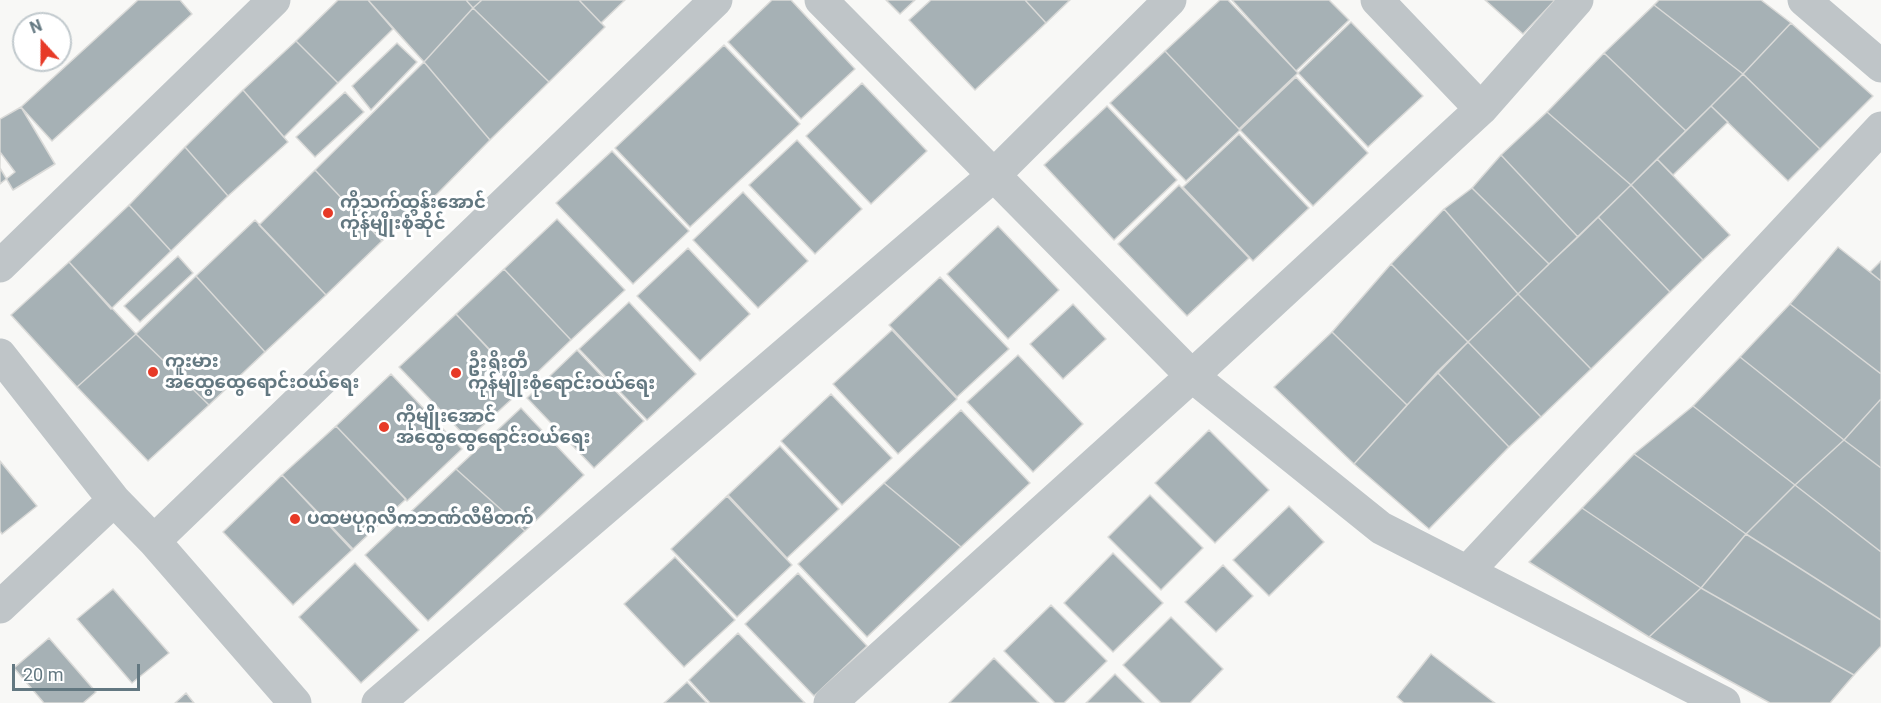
<!DOCTYPE html>
<html>
<head>
<meta charset="utf-8">
<style>
	body { margin:0 }
	#map { position:relative; width:1881px; height:703px; overflow:hidden; background:#f8f8f6; font-family:Roboto,sans-serif }
	canvas { display:block }
	.north { position:absolute; left:12px; top:12px; width:60px; height:60px; box-sizing:border-box; background:#fff; border:2px solid #c1c9cd; border-radius:50%; rotate:339deg; font-size:16px; font-weight:700; line-height:24px; text-align:center; color:#637881 }
	.north::after { content:''; display:block; margin:auto; width:21px; height:27px; background:#e73a27; clip-path:polygon(50% 0,100% 100%,50% 72%,0 100%) }
	.scale { position:absolute; left:12px; top:664px; width:128px; height:27px; box-sizing:border-box; border:3px solid #637881; border-top:0; padding-left:8px; font-size:18px; line-height:21px; white-space:nowrap; color:#637881; -webkit-text-stroke:4px #fff; paint-order:stroke }
</style>
</head>
<body>
<div id="map">
<canvas width="1881" height="703"></canvas>
<div class="north">N</div>
<div class="scale">20 m</div>
</div>
<script>
const context = document.querySelector('canvas').getContext('2d');
context.lineJoin = 'round';
function fillPath(path, color) {
  context.fillStyle = color;
  context.fill(path, 'evenodd');
}
function shape(rows) {
  const path = new Path2D();
  for (const r of rows) {
    path.moveTo(r[0], r[1]);
    for (let i = 2; i < r.length; i += 2) path.lineTo(r[i], r[i + 1]);
  }
  return path;
}
function stroke(path, color, width, dash) {
  context.strokeStyle = color;
  context.lineWidth = width;
  context.lineCap = dash ? 'butt' : 'round';
  context.setLineDash(dash || []);
  context.stroke(path);
}
function drawText(font, color, halo, rows, align = 'center') {
  context.font = font + ' Roboto,"Noto Sans Myanmar",sans-serif';
  context.lineWidth = 6;
  context.setLineDash([]);
  context.textBaseline = 'middle';
  context.strokeStyle = halo;
  context.fillStyle = color;
  for (const [text, x, y, turn = 0] of rows) {
    context.save();
    context.translate(x, y);
    context.rotate((+turn || 0) * Math.PI / 180);
    context.textAlign = isNaN(turn) ? turn : align;
    if (halo) context.strokeText(text, 0, 0);
    context.fillText(text, 0, 0);
    context.restore();
  }
}
const building = shape([
	[138,0,180,0,192,14,52,141,21,107,138,0],
	[338,0,368,0,393,29,338,83,296,41,338,0],
	[368,0,466,0,473,8,424,62,368,0],
	[466,0,482,0,473,8,466,0],
	[482,0,579,0,605,27,549,82,473,8,482,0],
	[579,0,625,0,601,23,579,0],
	[772,0,791,0,855,69,801,119,728,42,772,0],
	[886,0,915,0,900,14,886,0],
	[931,0,1025,0,1046,23,975,90,909,20,931,0],
	[1025,0,1070,0,1046,23,1025,0],
	[1220,0,1228,0,1298,73,1239,129,1165,51,1220,0],
	[1232,0,1329,0,1349,20,1296,71,1232,0],
	[1485,0,1555,0,1523,34,1485,0],
	[1659,0,1761,0,1791,23,1743,74,1654,5,1659,0],
	[1654,5,1743,74,1686,131,1604,53,1654,5],
	[473,8,549,82,490,140,424,62,473,8],
	[1351,22,1423,96,1368,147,1298,73,1351,22],
	[1791,23,1873,96,1820,149,1743,74,1791,23],
	[296,41,338,83,284,137,243,90,296,41],
	[397,43,417,62,371,110,352,86,397,43],
	[724,45,800,124,690,227,615,148,724,45],
	[1165,51,1240,130,1186,181,1110,103,1165,51],
	[1604,53,1686,131,1631,185,1547,112,1604,53],
	[424,62,490,140,438,193,382,241,315,170,424,62],
	[1743,74,1820,149,1788,181,1711,106,1743,74],
	[1296,77,1368,153,1313,206,1240,130,1296,77],
	[862,83,927,151,871,204,806,136,862,83],
	[243,90,288,142,228,196,185,147,243,90],
	[345,92,364,112,315,157,296,137,345,92],
	[1107,106,1177,180,1114,240,1044,165,1107,106],
	[1711,106,1728,122,1673,175,1657,159,1711,106],
	[21,107,55,164,13,190,0,168,0,119,21,107],
	[1547,112,1631,185,1578,237,1501,155,1547,112],
	[1239,134,1309,208,1253,261,1183,187,1239,134],
	[797,140,862,209,815,254,749,185,797,140],
	[185,147,228,196,171,251,129,205,185,147],
	[612,151,689,231,633,284,556,203,612,151],
	[0,152,15,172,0,184,0,152],
	[1501,155,1578,237,1549,264,1472,188,1501,155],
	[1657,159,1730,235,1703,260,1631,185,1657,159],
	[315,170,382,241,326,295,259,225,315,170],
	[1179,185,1249,258,1187,316,1118,244,1179,185],
	[1631,185,1703,260,1670,292,1598,217,1631,185],
	[1472,188,1549,264,1518,294,1444,209,1472,188],
	[743,192,808,261,758,308,693,240,743,192],
	[129,205,171,251,111,309,69,262,129,205],
	[1444,209,1518,294,1468,342,1391,264,1444,209],
	[1598,217,1670,292,1591,369,1518,294,1598,217],
	[557,219,625,290,571,340,504,269,557,219],
	[255,220,326,295,265,352,196,276,255,220],
	[998,226,1059,290,1008,339,947,274,998,226],
	[1838,247,1881,281,1881,374,1790,304,1838,247],
	[688,248,750,314,700,361,637,296,688,248],
	[178,256,193,273,140,322,124,306,178,256],
	[1881,261,1881,281,1870,272,1881,261],
	[69,262,136,334,77,387,11,315,69,262],
	[1391,264,1468,342,1407,405,1332,332,1391,264],
	[504,269,571,340,523,386,456,314,504,269],
	[196,276,265,352,209,405,136,334,196,276],
	[940,277,1009,349,957,397,889,325,940,277],
	[1518,294,1591,369,1541,417,1468,342,1518,294],
	[629,302,696,374,647,420,579,349,629,302],
	[1073,304,1106,339,1063,379,1030,344,1073,304],
	[1790,304,1881,374,1881,399,1844,440,1740,357,1790,304],
	[456,314,525,387,468,439,399,367,456,314],
	[892,330,957,399,898,454,833,384,892,330],
	[1332,332,1407,405,1354,464,1274,387,1332,332],
	[136,334,209,405,148,461,77,387,136,334],
	[1468,342,1541,417,1509,447,1437,372,1468,342],
	[577,350,644,421,594,468,527,398,577,350],
	[1018,355,1083,424,1033,472,967,402,1018,355],
	[1740,357,1844,440,1795,485,1693,406,1740,357],
	[1437,372,1509,447,1429,529,1354,464,1437,372],
	[391,374,462,449,407,501,336,426,391,374],
	[831,394,892,458,842,505,781,441,831,394],
	[1881,399,1881,468,1844,440,1881,399],
	[1693,406,1795,485,1746,534,1634,454,1693,406],
	[521,408,584,475,525,531,456,469,521,408],
	[961,410,1030,483,961,547,884,483,961,410],
	[336,426,406,499,353,549,282,475,336,426],
	[1209,430,1269,490,1215,543,1155,483,1209,430],
	[1844,440,1881,468,1881,552,1795,485,1844,440],
	[780,446,839,509,787,558,728,495,780,446],
	[1634,454,1746,534,1701,588,1582,508,1634,454],
	[0,461,37,506,2,534,0,531,0,461],
	[456,469,525,531,428,621,365,555,456,469],
	[282,475,352,550,293,605,223,532,282,475],
	[884,483,961,547,867,637,798,564,884,483],
	[1795,485,1881,552,1881,620,1746,534,1795,485],
	[1150,495,1203,548,1161,590,1108,537,1150,495],
	[727,496,792,565,737,617,671,549,727,496],
	[1289,506,1324,542,1269,596,1233,560,1289,506],
	[1582,508,1701,588,1649,637,1529,562,1582,508],
	[1746,534,1881,620,1881,646,1854,675,1701,588,1746,534],
	[1113,553,1163,603,1113,652,1064,603,1113,553],
	[675,557,735,620,684,667,624,604,675,557],
	[355,563,419,630,361,683,299,617,355,563],
	[1223,565,1253,596,1216,632,1185,602,1223,565],
	[798,573,867,646,814,696,745,624,798,573],
	[1701,588,1854,675,1830,703,1770,703,1649,637,1701,588],
	[113,589,169,653,132,683,77,619,113,589],
	[1051,605,1107,661,1064,703,1055,703,1004,651,1051,605],
	[1171,617,1223,669,1190,703,1161,703,1123,665,1171,617],
	[738,633,805,703,710,703,689,680,738,633],
	[49,638,96,692,83,703,44,703,14,668,49,638],
	[1431,654,1495,703,1404,703,1397,697,1431,654],
	[994,658,1039,703,949,703,994,658],
	[1115,674,1144,703,1086,703,1115,674],
	[687,682,707,703,664,703,687,682],
	[186,693,194,703,175,703,186,693]
]);
fillPath(building, '#a6b1b5');
stroke(building, '#dadad8', 1.5);
stroke(shape([
	[821,0,1192,376,1381,528,1724,703],
	[1377,0,1481,109],
	[1804,0,1881,66],
	[0,266,274,0],
	[0,355,114,500,154,541,295,703],
	[154,541,716,0],
	[1467,572,1881,128],
	[0,607,114,500],
	[378,703,994,175,1170,0],
	[830,703,1192,376,1481,109,1577,0]
]), '#bfc5c8', 33);
for (const [x, y, r, color] of [
	[328,213,6,"#e73a27"],
	[153,372,6,"#e73a27"],
	[456,373,6,"#e73a27"],
	[384,427,6,"#e73a27"],
	[295,519,6,"#e73a27"]
]) {
  const dot = new Path2D();
  dot.arc(x, y, r, 0, 2 * Math.PI);
  context.fillStyle = color;
  context.fill(dot);
  stroke(dot, '#fff', 2);
}
drawText('bold 18px', '#637881', '#fff', [
	["ကိုသက်ထွန်းအောင်",340,203],
	["ကုန်မျိုးစုံဆိုင်",340,224],
	["ကူးမား",165,362],
	["အထွေထွေရောင်းဝယ်ရေး",165,383],
	["ဦးရှိုးတီ",468,363],
	["ကုန်မျိုးစုံရောင်းဝယ်ရေး",468,384],
	["ကိုမျိုးအောင်",396,417],
	["အထွေထွေရောင်းဝယ်ရေး",396,438],
	["ပထမပုဂ္ဂလိကဘဏ်လီမိတက်",307,519]
], 'left');
</script>
</body>
</html>
